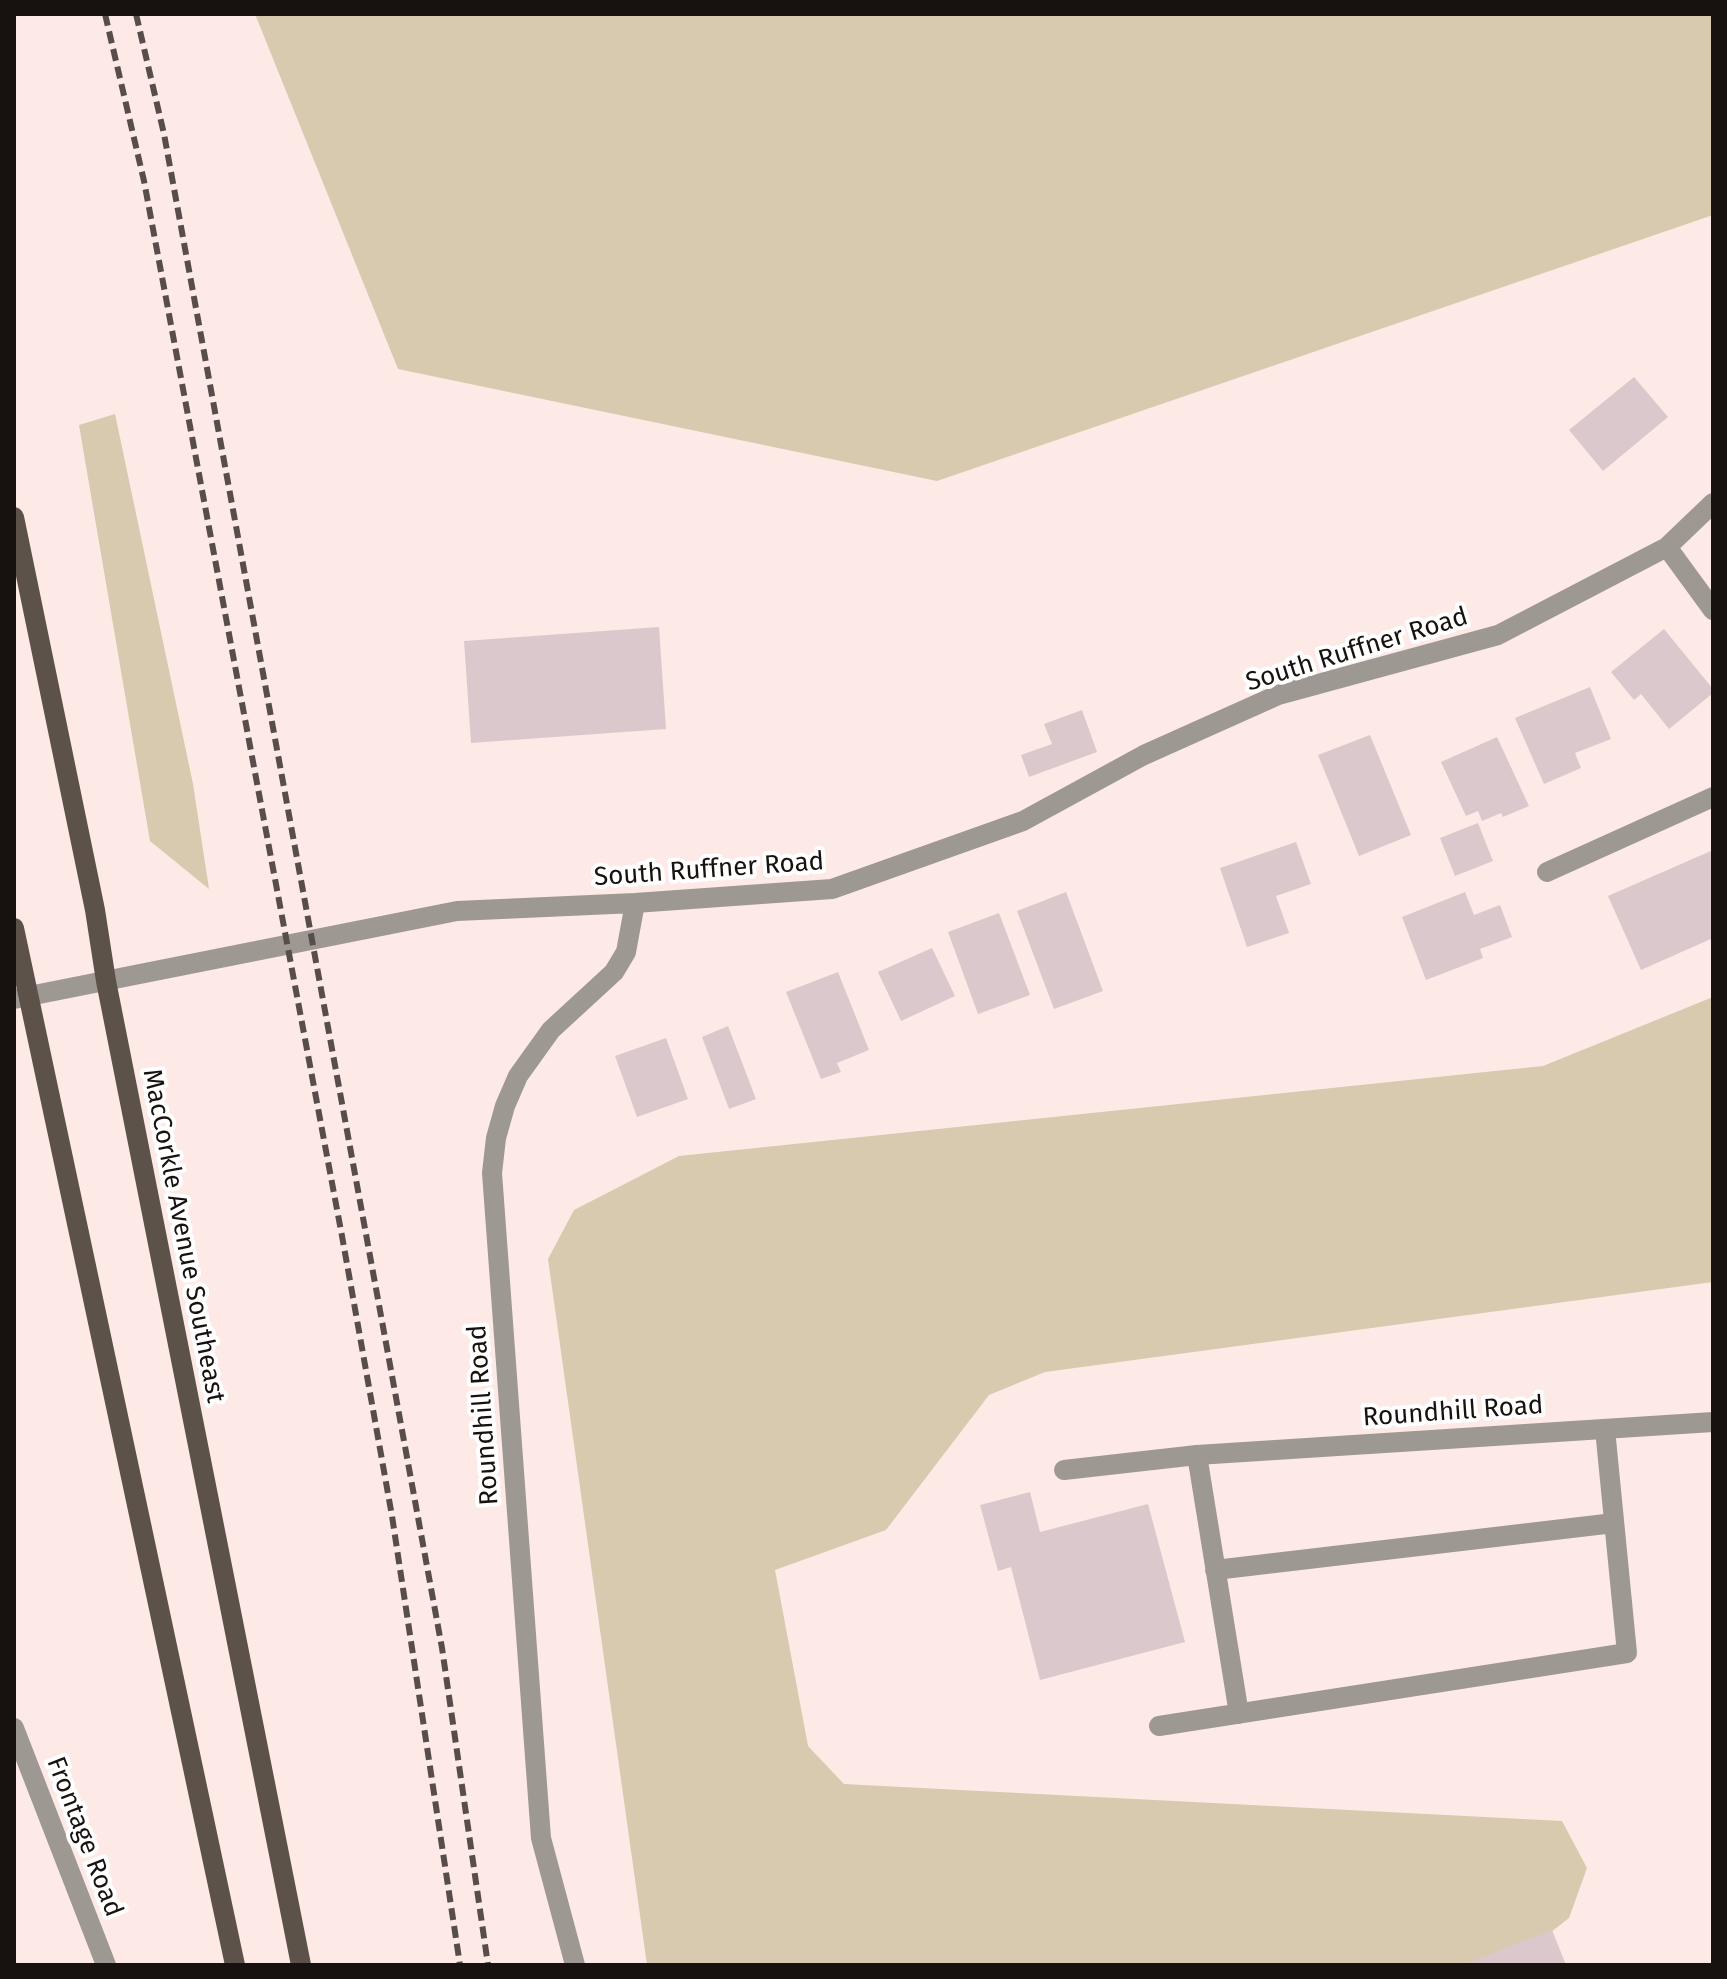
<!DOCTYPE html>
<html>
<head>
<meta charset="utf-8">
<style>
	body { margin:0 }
	#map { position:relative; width:1727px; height:1979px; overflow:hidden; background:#fdeae6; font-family:"Fira Sans",sans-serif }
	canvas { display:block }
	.frame { position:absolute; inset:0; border:16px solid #17110f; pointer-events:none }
</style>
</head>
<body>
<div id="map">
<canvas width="1727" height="1979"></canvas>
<div class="frame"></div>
</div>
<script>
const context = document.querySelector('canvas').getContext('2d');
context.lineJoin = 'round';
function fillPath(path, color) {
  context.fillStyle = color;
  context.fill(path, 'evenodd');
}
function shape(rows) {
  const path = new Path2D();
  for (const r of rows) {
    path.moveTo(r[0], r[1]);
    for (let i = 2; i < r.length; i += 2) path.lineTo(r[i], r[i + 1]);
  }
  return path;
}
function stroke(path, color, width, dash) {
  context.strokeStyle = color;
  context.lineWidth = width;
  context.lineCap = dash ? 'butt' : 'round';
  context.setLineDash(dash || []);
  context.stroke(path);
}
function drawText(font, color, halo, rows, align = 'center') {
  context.font = font + ' "Fira Sans",sans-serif';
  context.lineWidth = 8;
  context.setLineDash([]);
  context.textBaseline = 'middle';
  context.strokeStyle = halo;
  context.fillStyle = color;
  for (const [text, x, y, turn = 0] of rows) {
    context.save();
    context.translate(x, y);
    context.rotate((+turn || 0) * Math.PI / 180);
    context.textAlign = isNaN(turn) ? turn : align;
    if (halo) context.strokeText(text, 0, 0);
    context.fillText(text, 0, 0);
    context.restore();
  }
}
fillPath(shape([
	[255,14,1713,14,1713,215,937,481,398,369],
	[115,414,193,784,209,889,150,841,79,425],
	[1713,997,1713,1282,1045,1372,989,1395,886,1530,775,1570,808,1746,844,1784,1562,1821,1587,1868,1569,1918,1524,1953,1486,1965,647,1965,548,1259,574,1210,679,1156,1543,1066]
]), '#d7caae');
fillPath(shape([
	[1634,377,1668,417,1603,471,1569,430],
	[659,627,666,729,471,743,464,641],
	[1664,629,1713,689,1713,693,1669,729,1641,694,1634,700,1611,672],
	[1590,687,1611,739,1575,753,1581,768,1544,784,1515,718],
	[1082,710,1097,752,1029,777,1021,755,1052,744,1044,724],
	[1370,735,1411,835,1359,856,1318,755],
	[1497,737,1529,806,1503,817,1501,813,1482,821,1478,811,1466,816,1441,762],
	[1478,823,1493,861,1455,876,1440,838],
	[1296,842,1311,884,1276,896,1289,933,1247,947,1220,868],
	[1713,850,1713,938,1641,970,1608,896],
	[1066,892,1103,991,1054,1009,1017,911],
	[1465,892,1474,915,1500,905,1512,937,1480,949,1483,958,1426,980,1402,917],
	[999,913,1030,995,978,1014,948,932],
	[932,948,955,996,901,1021,878,972],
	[838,972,869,1050,837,1063,841,1072,821,1079,786,992],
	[728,1026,756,1099,729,1109,702,1037],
	[666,1038,688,1099,637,1117,615,1056],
	[1030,1492,1040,1532,1148,1504,1185,1642,1040,1680,1011,1567,998,1571,980,1505],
	[1552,1930,1566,1965,1462,1965]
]), '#dac8cc');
stroke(shape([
	[1064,1470,1197,1455,1239,1714],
	[1215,1570,1614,1523],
	[1159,1726,1627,1653,1605,1429]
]), '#9e9893', 20);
stroke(shape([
	[1667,547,1713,610],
	[1547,872,1713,797],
	[14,999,457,911,635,903,832,889,1023,821,1144,755,1278,695,1498,635,1667,547,1713,503],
	[1197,1455,1713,1422],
	[14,1728,106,1965],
	[575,1965,541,1838,492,1173,496,1138,505,1106,518,1076,551,1030,614,972,626,952,635,903]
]), '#9e9893', 20);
stroke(shape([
	[14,517,95,910,106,981,301,1965],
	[14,928,235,1965]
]), '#5c524a', 20);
stroke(shape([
	[105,14,144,181,342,1236,392,1516,460,1965],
	[136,14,164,134,442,1648,488,1965]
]), '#574d4b', 6, [12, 6]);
drawText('26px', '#17110f', '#fff', [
	["South Ruffner Road",1357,650,-17],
	["South Ruffner Road",709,870,-4],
	["MacCorkle Avenue Southeast",183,1236,79],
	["Roundhill Road",1453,1412,-4],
	["Roundhill Road",484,1415,-94],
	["Frontage Road",84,1837,69]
]);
</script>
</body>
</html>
